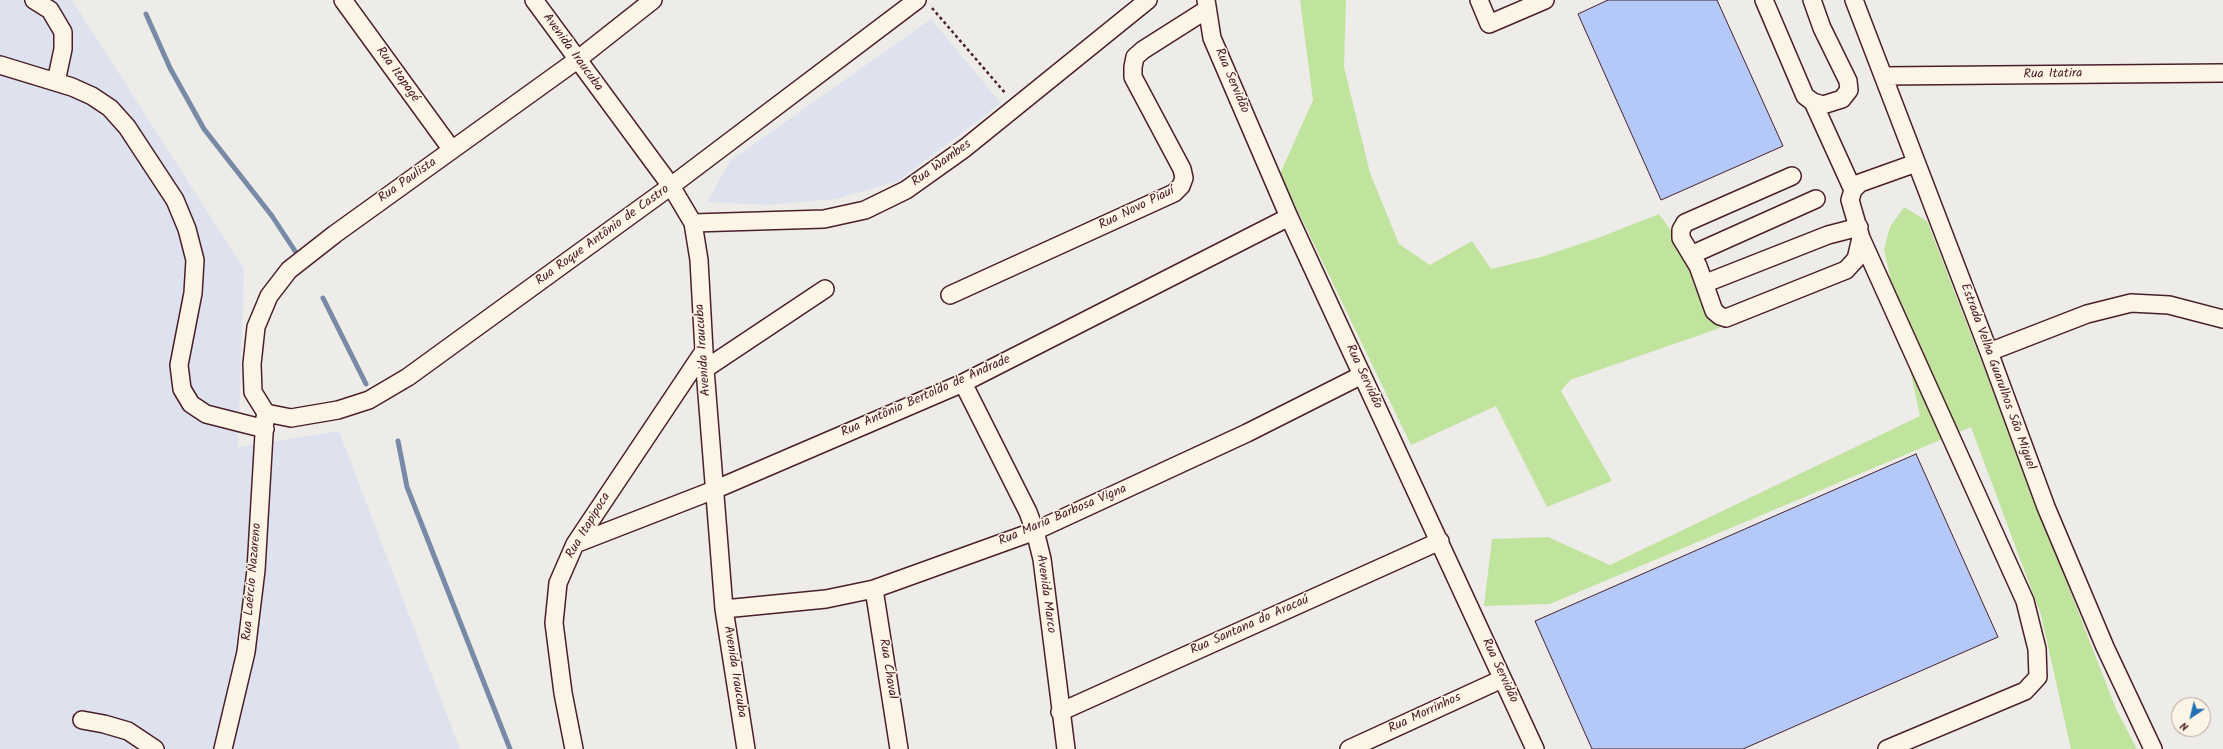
<!DOCTYPE html>
<html>
<head>
<meta charset="utf-8">
<style>
	body { margin:0 }
	#map { position:relative; width:2223px; height:749px; overflow:hidden; background:#eeece9; font-family:Kalam,sans-serif }
	canvas { display:block }
	.north { position:absolute; left:2171px; top:697px; width:40px; height:40px; box-sizing:border-box; background:#fcf5e5; border:1px solid #b59f9b; border-radius:50%; rotate:215deg; font-size:11px; font-weight:700; line-height:16px; text-align:center; color:#4a1f2b }
	.north::after { content:''; display:block; margin:auto; width:14px; height:18px; background:#1f6fb2; clip-path:polygon(50% 0,100% 100%,50% 72%,0 100%) }
</style>
</head>
<body>
<div id="map">
<canvas width="2223" height="749"></canvas>
<div class="north">N</div>
</div>
<script>
const context = document.querySelector('canvas').getContext('2d');
context.lineJoin = 'round';
function fillPath(path, color) {
  context.fillStyle = color;
  context.fill(path, 'evenodd');
}
function shape(rows) {
  const path = new Path2D();
  for (const r of rows) {
    path.moveTo(r[0], r[1]);
    for (let i = 2; i < r.length; i += 2) path.lineTo(r[i], r[i + 1]);
  }
  return path;
}
function stroke(path, color, width, dash) {
  context.strokeStyle = color;
  context.lineWidth = width;
  context.lineCap = dash ? 'butt' : 'round';
  context.setLineDash(dash || []);
  context.stroke(path);
}
function drawText(font, color, halo, rows, align = 'center') {
  context.font = font + ' Kalam,sans-serif';
  context.lineWidth = 3;
  context.setLineDash([]);
  context.textBaseline = 'middle';
  context.strokeStyle = halo;
  context.fillStyle = color;
  for (const [text, x, y, turn = 0] of rows) {
    context.save();
    context.translate(x, y);
    context.rotate((+turn || 0) * Math.PI / 180);
    context.textAlign = isNaN(turn) ? turn : align;
    if (halo) context.strokeText(text, 0, 0);
    context.fillText(text, 0, 0);
    context.restore();
  }
}
fillPath(shape([
	[0,0,72,0,244,269,238,447,339,431,460,749,0,749],
	[931,19,1001,103,898,181,836,199,767,205,707,202,730,161]
]), '#dde2ee');
fillPath(shape([
	[1300,0,1346,0,1344,67,1370,173,1399,244,1430,265,1472,241,1491,269,1541,257,1598,238,1659,214,1697,266,1720,328,1570,380,1561,391,1612,481,1547,507,1496,406,1411,445,1280,174,1313,100],
	[1904,207,1927,221,2116,709,2137,749,2071,749,2041,615,1971,427,1550,604,1484,606,1492,539,1548,537,1610,565,1920,416,1884,249,1890,227]
]), '#c0e39d');
stroke(shape([
	[146,14,170,68,204,129,272,216,297,254],
	[323,298,366,384],
	[398,441,407,487,510,749]
]), '#788aa5', 5);
const building = shape([
	[1608,0,1717,0,1783,146,1661,200,1578,14,1608,0],
	[1916,454,1998,637,1743,749,1592,749,1535,621,1916,454]
]);
fillPath(building, '#b4c9f8');
stroke(building, '#4a1f2b', 1);
const minor = shape([
	[34,0,50,10,63,32,63,49,56,82],
	[343,0,452,150],
	[534,0,671,186,693,223,699,260,705,369,724,609,746,749],
	[1206,0,1212,38,1289,217,1535,749],
	[1479,0,1489,24,1545,0],
	[1764,0,1805,96,1813,102,1823,105,1842,99,1849,90,1848,81,1822,28,1812,0],
	[1854,0,1989,352,2046,507,2105,647,2153,749],
	[0,65,72,87,92,96,110,108,127,127,175,200,187,229,195,260,193,293,179,365,182,389,191,404,206,414,265,429],
	[1883,76,2223,73],
	[1813,102,1853,190],
	[1792,176,1685,223,1681,230,1681,238,1698,266,1714,311,1720,316,1726,318,1846,270,1856,259,1861,238],
	[693,223,824,219,865,210,906,190,965,148,1148,0],
	[1691,255,1816,199],
	[1706,283,1828,235,1859,227],
	[950,295,1174,193,1181,186,1184,178,1182,169,1133,77,1133,67,1135,57,1143,50,1206,10],
	[1989,352,2087,314,2131,303,2169,305,2223,319],
	[705,369,825,289],
	[963,383,1028,512,1035,531,1042,559,1066,749],
	[266,413,291,418,338,410,369,400,408,377,671,186,917,0],
	[266,413,253,392,252,364,256,327,269,296,289,270,335,234,577,60,653,0],
	[575,544,714,490,963,383,1289,217],
	[874,589,899,749],
	[724,609,826,599,874,589,1035,531,1247,433,1362,375],
	[1060,712,1440,541],
	[82,720,104,724,128,731,155,749],
	[223,749,246,652,256,570,265,417],
	[574,749,563,693,554,623,558,583,575,544,704,351],
	[1349,749,1502,679],
	[1887,749,2025,691,2038,677,2037,649,2025,601,1861,238,1850,200,1853,190,1860,183,1916,163]
]);
stroke(minor, '#4a1f2b', 20);
stroke(shape([
	[932,8,1006,94]
]), '#4a1f2b', 2.5, [3, 3]);
stroke(minor, '#fcf5e5', 17);
drawText('13px', '#4a1f2b', '#fcf5e5', [
	["Avenida Iraucuba",572,53,54],
	["Rua Itapagé",397,75,54],
	["Rua Itatira",2053,75,-1],
	["Rua Servidão",1231,81,67],
	["Rua Wambes",942,164,-36],
	["Rua Paulista",408,181,-35],
	["Rua Novo Piauí",1137,209,-26],
	["Rua Roque Antônio de Castro",603,236,-36],
	["Avenida Iraucuba",704,350,-94],
	["Rua Servidão",1363,377,65],
	["Estrada Velha Guarulhos São Miguel",1997,377,70],
	["Rua Antônio Bertoldo de Andrade",926,397,-24],
	["Rua Maria Barbosa Vigna",1063,516,-23],
	["Rua Itapipoca",589,526,-59],
	["Rua Laércio Nazareno",253,582,-85],
	["Avenida Marco",1045,594,82],
	["Rua Santana do Aracaú",1250,626,-24],
	["Rua Chaval",887,669,81],
	["Rua Servidão",1499,671,65],
	["Avenida Iraucuba",734,672,81],
	["Rua Morrinhos",1425,714,-25]
]);
</script>
</body>
</html>
